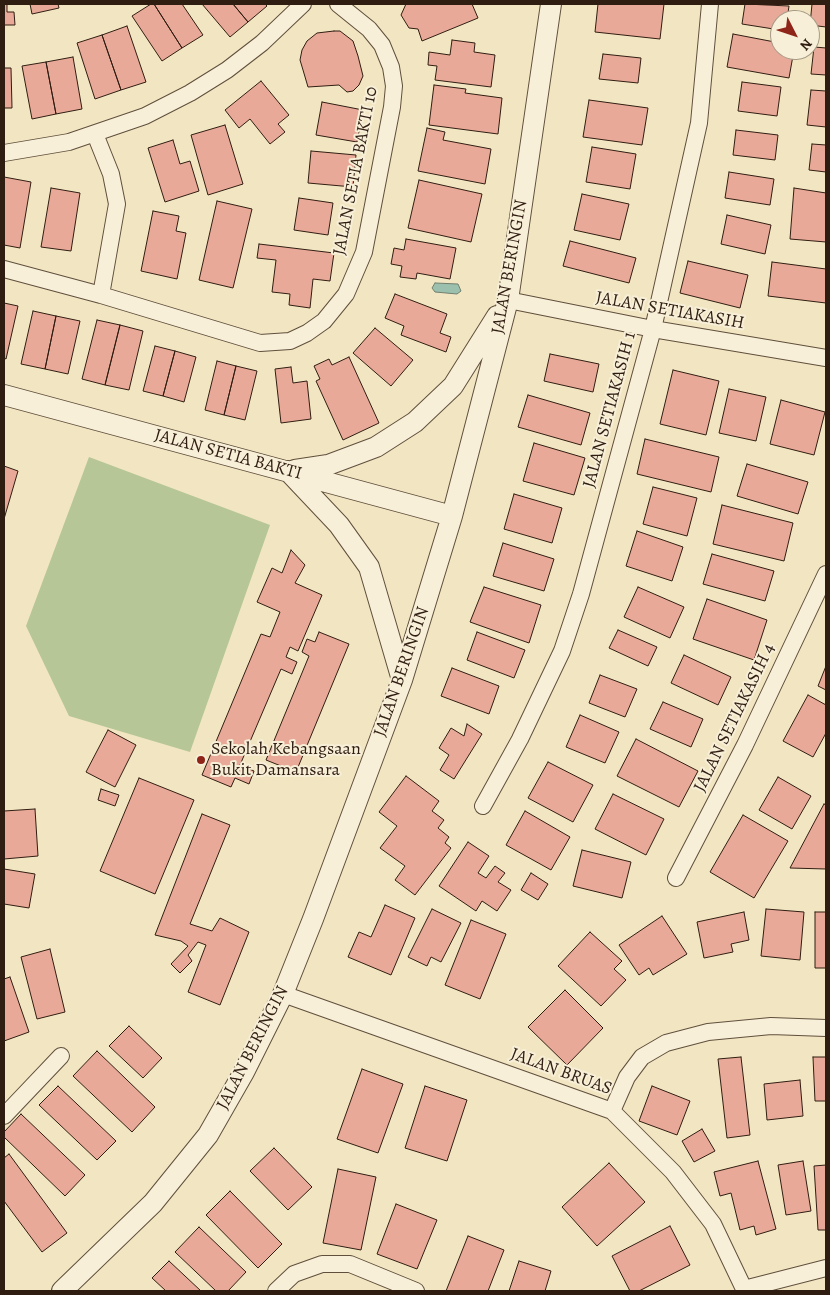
<!DOCTYPE html>
<html>
<head>
<meta charset="utf-8">
<style>
	body { margin:0 }
	#map { position:relative; width:830px; height:1295px; overflow:hidden; background:#f2e6c2; font-family:Alegreya,serif }
	canvas { display:block }
	.frame { position:absolute; inset:0; border:5px solid #301d11; pointer-events:none }
	.north { position:absolute; left:770px; top:10px; width:50px; height:50px; box-sizing:border-box; background:#f7efd7; border:1px solid #a79b88; border-radius:50%; rotate:131deg; font-size:14px; font-weight:700; line-height:20px; text-align:center; color:#301d11 }
	.north::after { content:''; display:block; margin:auto; width:18px; height:22px; background:#8f2418; clip-path:polygon(50% 0,100% 100%,50% 72%,0 100%) }
</style>
</head>
<body>
<div id="map">
<canvas width="830" height="1295"></canvas>
<div class="frame"></div>
<div class="north">N</div>
</div>
<script>
const context = document.querySelector('canvas').getContext('2d');
context.lineJoin = 'round';
function fillPath(path, color) {
  context.fillStyle = color;
  context.fill(path, 'evenodd');
}
function shape(rows) {
  const path = new Path2D();
  for (const r of rows) {
    path.moveTo(r[0], r[1]);
    for (let i = 2; i < r.length; i += 2) path.lineTo(r[i], r[i + 1]);
  }
  return path;
}
function stroke(path, color, width, dash) {
  context.strokeStyle = color;
  context.lineWidth = width;
  context.lineCap = dash ? 'butt' : 'round';
  context.setLineDash(dash || []);
  context.stroke(path);
}
function drawText(font, color, halo, rows, align = 'center') {
  context.font = font + ' Alegreya,serif';
  context.lineWidth = 4;
  context.setLineDash([]);
  context.textBaseline = 'middle';
  context.strokeStyle = halo;
  context.fillStyle = color;
  for (const [text, x, y, turn = 0] of rows) {
    context.save();
    context.translate(x, y);
    context.rotate((+turn || 0) * Math.PI / 180);
    context.textAlign = isNaN(turn) ? turn : align;
    if (halo) context.strokeText(text, 0, 0);
    context.fillText(text, 0, 0);
    context.restore();
  }
}
fillPath(shape([
	[89,457,270,525,190,752,69,716,26,626]
]), '#b7c696');
const water = shape([
	[435,283,458,284,461,291,457,294,435,292,432,288,435,283]
]);
fillPath(water, '#9cc0ae');
stroke(water, '#717f6f', 1);
const building = shape([
	[4,4,7,4,7,12,14,12,15,25,4,25,4,4],
	[30,4,58,4,59,8,32,14,30,4],
	[151,4,154,4,182,48,162,61,132,16,151,4],
	[154,4,182,4,203,35,182,48,154,4],
	[202,4,233,4,248,22,230,37,202,4],
	[233,4,265,4,267,6,248,22,233,4],
	[406,4,472,4,478,18,422,41,418,29,409,28,401,15,406,4],
	[598,4,664,4,660,39,595,32,598,4],
	[745,4,789,6,787,20,780,20,780,30,742,24,745,4],
	[812,4,826,4,826,27,810,25,812,4],
	[127,26,146,82,121,90,102,35,127,26],
	[334,31,340,31,353,41,358,56,363,76,359,85,353,91,347,92,339,85,308,87,303,70,300,60,302,50,307,41,317,33,334,31],
	[733,34,780,43,780,50,794,50,789,78,727,67,733,34],
	[102,35,121,90,95,99,77,43,102,35],
	[452,40,475,43,474,52,495,55,491,87,435,80,437,66,428,65,429,52,450,55,452,40],
	[814,47,826,48,826,75,811,74,814,47],
	[603,54,641,58,638,83,599,79,603,54],
	[73,57,82,109,56,114,46,62,73,57],
	[46,62,56,114,32,119,22,66,46,62],
	[4,68,11,68,12,108,4,108,4,68],
	[261,81,289,115,278,124,285,132,270,144,250,119,239,128,225,110,261,81],
	[742,82,781,87,777,116,738,111,742,82],
	[434,85,466,89,465,93,502,98,498,134,429,125,434,85],
	[811,90,826,91,826,127,807,125,811,90],
	[589,100,648,108,642,145,583,137,589,100],
	[322,102,363,110,357,142,316,135,322,102],
	[225,125,243,184,208,195,191,135,225,125],
	[427,128,445,132,443,140,491,149,485,184,418,171,427,128],
	[736,130,778,135,775,160,733,155,736,130],
	[173,140,180,164,190,161,199,191,165,202,148,148,173,140],
	[812,144,826,145,826,172,809,170,812,144],
	[592,147,636,154,630,189,586,182,592,147],
	[311,151,356,155,353,187,308,183,311,151],
	[729,172,774,179,770,205,725,198,729,172],
	[4,177,31,182,20,248,4,245,4,177],
	[419,180,482,194,471,242,408,228,419,180],
	[51,188,80,193,71,251,41,247,51,188],
	[794,188,826,193,826,242,790,239,794,188],
	[582,194,629,204,620,240,574,230,582,194],
	[299,198,333,203,328,235,294,230,299,198],
	[217,201,252,209,233,288,199,280,217,201],
	[153,211,179,216,176,231,186,233,177,279,141,271,153,211],
	[727,215,771,225,765,254,721,244,727,215],
	[406,239,456,248,450,279,417,273,416,279,400,277,402,266,391,264,394,248,404,250,406,239],
	[570,241,636,258,629,283,563,266,570,241],
	[259,244,334,253,330,281,313,279,310,308,289,305,290,294,272,292,276,260,257,258,259,244],
	[688,261,748,275,740,308,680,293,688,261],
	[772,262,826,269,826,303,768,296,772,262],
	[395,294,447,314,440,333,451,337,446,352,401,335,404,326,385,318,395,294],
	[4,303,18,306,6,359,4,358,4,303],
	[33,311,56,316,45,369,21,364,33,311],
	[56,316,80,321,68,374,45,369,56,316],
	[97,320,120,325,105,385,82,379,97,320],
	[120,325,143,331,129,390,105,385,120,325],
	[375,328,413,360,391,386,353,353,375,328],
	[155,346,175,351,163,396,143,391,155,346],
	[175,351,196,357,184,402,163,396,175,351],
	[550,354,599,364,593,392,544,381,550,354],
	[349,357,379,423,343,440,316,381,320,379,314,366,329,359,332,365,349,357],
	[217,361,236,366,224,415,205,410,217,361],
	[236,366,257,371,245,420,224,415,236,366],
	[291,367,293,383,307,381,311,419,281,423,275,369,291,367],
	[673,370,719,381,706,435,660,424,673,370],
	[729,389,766,397,756,441,719,433,729,389],
	[528,395,590,413,581,445,518,427,528,395],
	[781,400,825,412,814,455,770,444,781,400],
	[645,439,719,457,711,492,637,474,645,439],
	[534,443,585,458,574,495,523,481,534,443],
	[747,464,808,482,798,514,737,496,747,464],
	[4,466,18,471,4,519,4,466],
	[653,487,697,498,687,536,643,524,653,487],
	[514,494,562,508,552,543,504,529,514,494],
	[722,505,793,523,784,561,713,544,722,505],
	[637,531,683,547,672,581,626,566,637,531],
	[503,543,554,559,544,591,493,576,503,543],
	[291,550,305,565,295,583,322,595,298,651,290,647,286,657,297,662,292,674,281,669,240,765,254,771,249,784,235,778,231,787,202,775,261,634,270,637,280,612,257,602,272,568,282,573,291,550],
	[712,554,774,571,765,601,703,584,712,554],
	[484,587,541,605,529,643,470,622,484,587],
	[638,587,684,607,670,638,624,617,638,587],
	[707,599,767,620,754,660,693,639,707,599],
	[618,630,657,647,648,666,609,648,618,630],
	[319,632,349,644,296,772,266,760,309,656,302,652,307,639,315,642,319,632],
	[477,632,525,650,514,678,467,660,477,632],
	[684,655,731,677,718,705,671,683,684,655],
	[826,666,826,690,818,686,826,666],
	[452,668,499,686,489,714,441,696,452,668],
	[600,675,637,689,625,717,589,703,600,675],
	[808,695,826,705,826,733,813,757,783,741,808,695],
	[663,702,703,719,691,747,650,729,663,702],
	[580,715,619,732,605,763,566,747,580,715],
	[467,724,482,734,454,779,440,770,449,755,439,748,451,728,464,736,467,724],
	[108,730,136,745,115,787,86,772,108,730],
	[636,739,698,771,679,807,617,776,636,739],
	[548,762,593,785,573,822,528,798,548,762],
	[406,776,439,801,432,811,444,820,438,828,449,837,445,843,451,848,415,895,395,880,405,866,380,848,397,826,379,812,406,776],
	[778,777,811,796,792,829,759,810,778,777],
	[139,778,194,800,155,894,100,871,139,778],
	[101,789,119,795,115,806,98,800,101,789],
	[613,794,664,819,646,855,595,829,613,794],
	[824,804,826,805,826,869,790,868,824,804],
	[35,809,38,856,4,859,4,811,35,809],
	[525,811,570,837,551,870,506,845,525,811],
	[202,814,230,825,190,924,212,931,220,918,249,932,220,1005,188,992,206,945,198,942,188,955,192,961,180,973,171,964,188,946,181,941,155,935,202,814],
	[743,815,788,841,754,898,710,872,743,815],
	[468,842,489,856,478,873,486,878,495,866,505,873,498,882,511,890,497,911,482,901,476,911,439,886,468,842],
	[582,850,631,862,622,898,573,886,582,850],
	[4,869,35,874,29,908,4,904,4,869],
	[531,873,548,884,538,900,521,890,531,873],
	[385,905,415,918,391,975,348,957,359,932,371,937,385,905],
	[432,909,461,923,441,962,431,957,427,966,408,957,432,909],
	[766,909,804,912,800,960,761,956,766,909],
	[744,912,749,940,731,944,733,952,704,958,697,922,744,912],
	[815,912,826,912,826,968,815,968,815,912],
	[662,916,687,954,653,975,649,968,639,975,619,945,662,916],
	[471,920,506,934,480,999,445,985,471,920],
	[590,932,622,961,614,969,626,980,601,1006,558,966,590,932],
	[50,949,65,1012,37,1019,21,957,50,949],
	[10,977,29,1032,4,1041,4,979,10,977],
	[565,990,603,1028,567,1065,528,1027,565,990],
	[129,1026,162,1058,143,1078,109,1046,129,1026],
	[97,1051,155,1107,132,1132,73,1076,97,1051],
	[741,1057,750,1135,727,1138,718,1059,741,1057],
	[813,1057,826,1057,826,1101,815,1101,813,1057],
	[362,1069,403,1084,378,1153,337,1139,362,1069],
	[800,1080,803,1116,767,1120,764,1084,800,1080],
	[58,1086,116,1141,97,1160,39,1105,58,1086],
	[425,1086,467,1100,447,1161,405,1148,425,1086],
	[652,1086,690,1101,677,1135,639,1121,652,1086],
	[21,1114,85,1175,65,1196,4,1137,4,1132,21,1114],
	[702,1129,715,1151,694,1162,682,1141,702,1129],
	[274,1148,312,1187,288,1210,250,1171,274,1148],
	[9,1154,67,1233,42,1252,4,1201,4,1158,9,1154],
	[758,1161,776,1229,756,1235,754,1226,740,1230,731,1193,720,1196,714,1172,758,1161],
	[803,1161,811,1211,786,1215,778,1165,803,1161],
	[609,1163,645,1202,597,1246,562,1207,609,1163],
	[826,1165,826,1230,818,1230,814,1166,826,1165],
	[338,1169,376,1177,361,1250,323,1243,338,1169],
	[230,1191,282,1244,258,1268,206,1215,230,1191],
	[396,1204,437,1220,417,1269,377,1254,396,1204],
	[670,1226,690,1265,639,1291,630,1291,612,1256,670,1226],
	[199,1227,246,1272,228,1291,216,1291,175,1252,199,1227],
	[468,1236,504,1250,488,1291,446,1291,468,1236],
	[169,1261,201,1291,166,1291,152,1278,169,1261],
	[519,1261,551,1271,545,1291,509,1291,519,1261]
]);
fillPath(building, '#e9a998');
stroke(building, '#301d11', 1);
const minor = shape([
	[95,134,111,174,117,204,101,295],
	[4,153,69,142,145,116,190,93,227,70,262,43,303,4],
	[4,269,101,295,260,343,290,341,307,333,324,321,346,294,364,252,392,107,394,86,391,67,382,45,369,29,338,4],
	[508,300,653,329,826,358],
	[483,806,520,739,562,651,581,594,653,329,699,123,710,4],
	[676,878,745,745,826,574],
	[283,994,612,1111,673,1172,713,1224,745,1291],
	[612,1111,627,1077,642,1057,666,1043,708,1032,771,1026,826,1028],
	[4,1116,61,1056],
	[744,1289,826,1268],
	[276,1291,294,1274,322,1264,350,1264,416,1291]
]);
const tertiary = shape([
	[4,395,452,516],
	[295,470,328,465,376,447,415,422,453,386,497,316],
	[288,471,339,525,369,567,402,680],
	[62,1291,153,1203,208,1135,244,1072,283,994,313,919,402,680,452,516,508,300,551,4]
]);
stroke(minor, '#604f3d', 18);
stroke(tertiary, '#604f3d', 22);
stroke(minor, '#f7efd7', 16);
stroke(tertiary, '#f7efd7', 20);
for (const [x, y, r, color] of [
	[201,760,5,"#8f2418"]
]) {
  const dot = new Path2D();
  dot.arc(x, y, r, 0, 2 * Math.PI);
  context.fillStyle = color;
  context.fill(dot);
  stroke(dot, '#f7efd7', 2);
}
drawText('18px', '#301d11', '#f7efd7', [
	["JALAN SETIA BAKTI 10",356,171,-79],
	["JALAN BERINGIN",510,267,-80],
	["JALAN SETIAKASIH",670,311,10],
	["JALAN SETIAKASIH 1",610,410,-75],
	["JALAN SETIA BAKTI",228,455,15],
	["JALAN BERINGIN",402,672,-71],
	["JALAN SETIAKASIH 4",735,718,-64],
	["JALAN BERINGIN",253,1048,-63],
	["JALAN BRUAS",561,1072,20]
]);
drawText('18px', '#301d11', '#f7efd7', [
	["Sekolah Kebangsaan",211,750],
	["Bukit Damansara",211,771]
], 'left');
</script>
</body>
</html>
